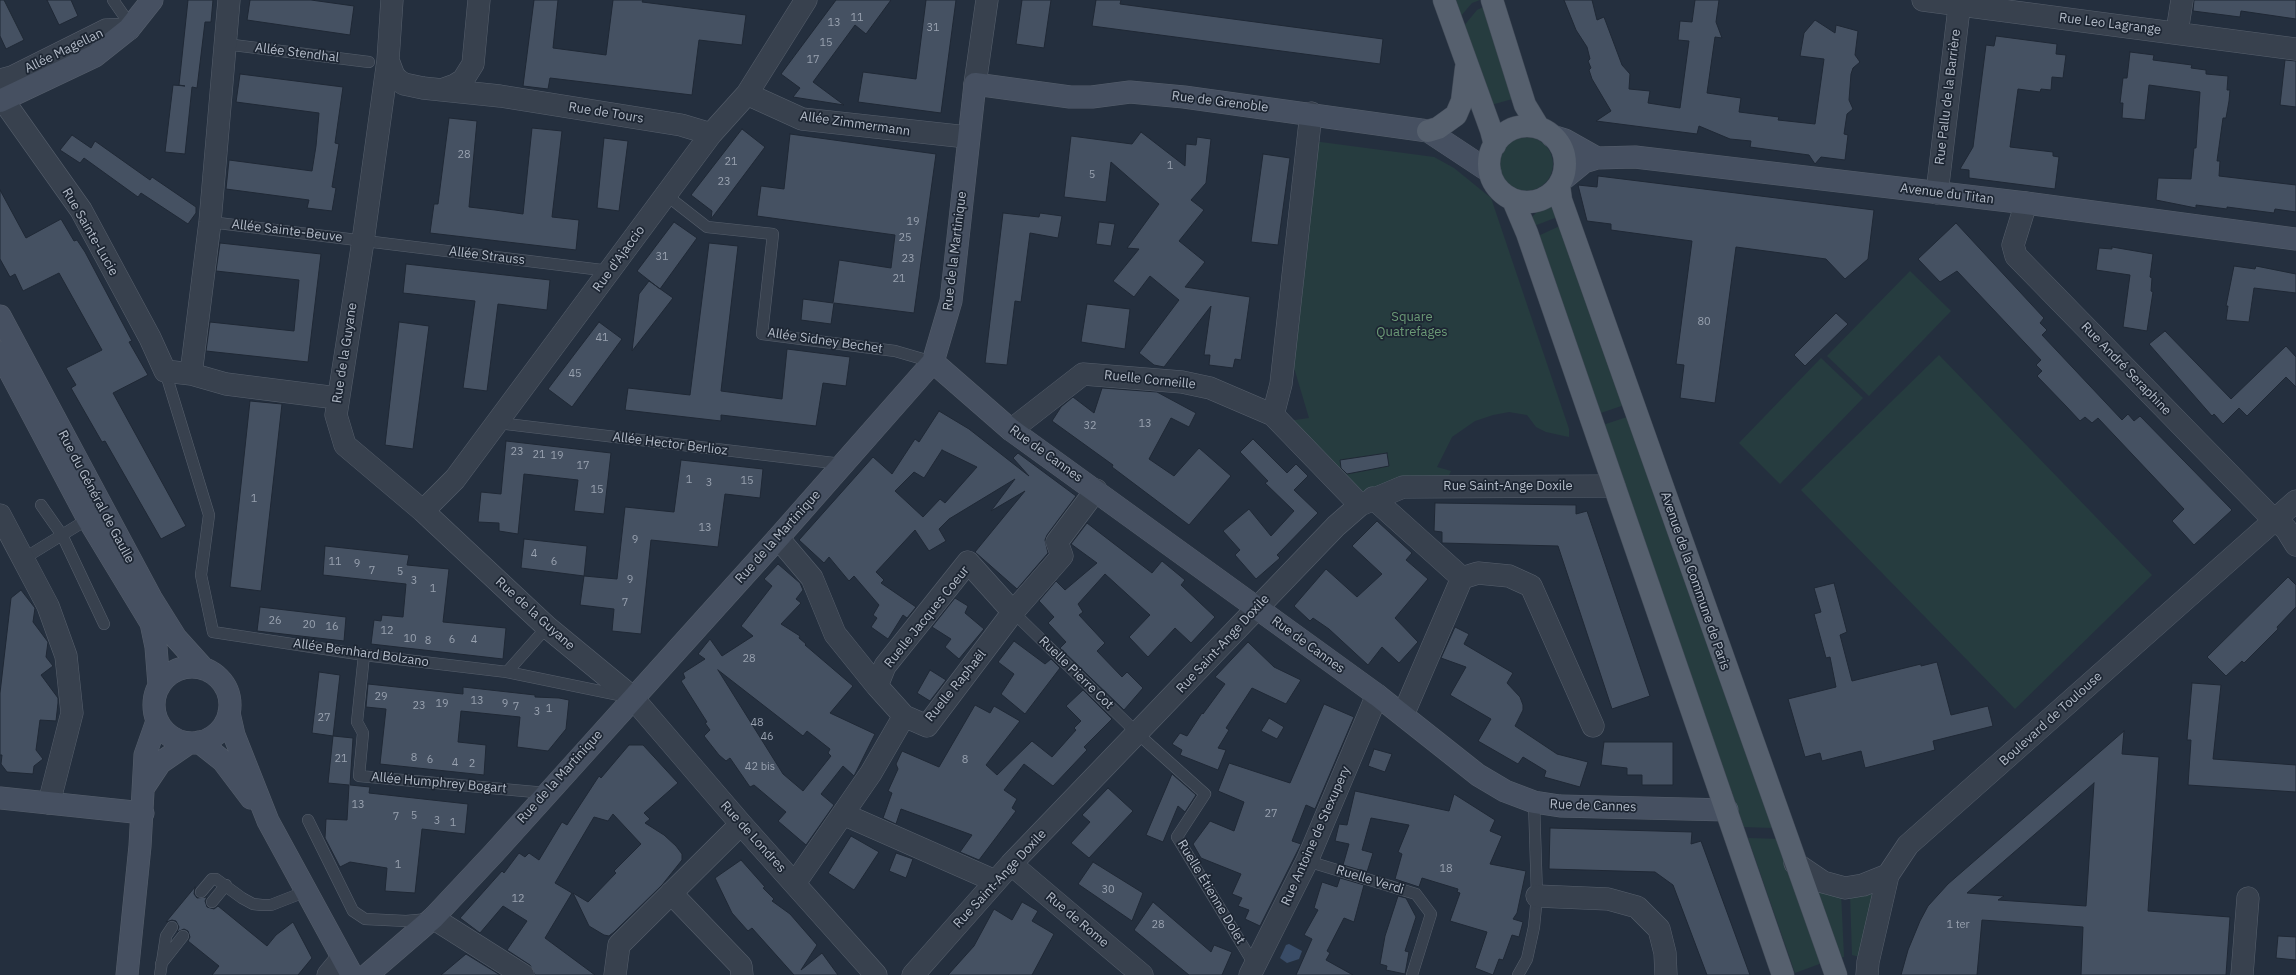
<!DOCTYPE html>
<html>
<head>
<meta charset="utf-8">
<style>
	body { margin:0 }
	canvas { display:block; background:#242f3e }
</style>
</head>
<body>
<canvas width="2296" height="975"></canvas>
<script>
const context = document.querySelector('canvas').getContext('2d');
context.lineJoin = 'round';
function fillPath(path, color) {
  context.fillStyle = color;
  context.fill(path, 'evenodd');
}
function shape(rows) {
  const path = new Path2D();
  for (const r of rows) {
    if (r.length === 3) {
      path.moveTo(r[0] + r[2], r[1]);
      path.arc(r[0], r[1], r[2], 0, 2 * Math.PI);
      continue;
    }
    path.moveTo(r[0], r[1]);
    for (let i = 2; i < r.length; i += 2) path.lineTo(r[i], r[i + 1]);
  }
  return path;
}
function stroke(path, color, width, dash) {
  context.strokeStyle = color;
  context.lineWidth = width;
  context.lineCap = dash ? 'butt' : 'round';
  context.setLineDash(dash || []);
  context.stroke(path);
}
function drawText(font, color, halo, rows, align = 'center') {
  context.font = font + ' "IBM Plex Sans",sans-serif';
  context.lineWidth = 3.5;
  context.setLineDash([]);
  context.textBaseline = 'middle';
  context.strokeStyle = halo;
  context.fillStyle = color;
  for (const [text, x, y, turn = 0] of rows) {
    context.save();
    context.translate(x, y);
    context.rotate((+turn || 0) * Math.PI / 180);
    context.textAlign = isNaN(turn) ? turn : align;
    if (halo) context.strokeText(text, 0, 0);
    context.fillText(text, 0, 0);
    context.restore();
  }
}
fillPath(shape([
	[1454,0,1480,0,1472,3,1460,17],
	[1486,6,1516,98,1491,105,1463,27,1477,10],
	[1526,164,27],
	[1313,141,1434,157,1454,168,1491,198,1569,429,1569,437,1546,432,1536,427,1527,415,1509,412,1493,415,1475,421,1452,437,1437,467,1451,471,1448,477,1361,492,1288,421,1309,418,1295,371,1291,366],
	[1556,206,1560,216,1534,226,1531,218,1541,208],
	[1564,224,1627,404,1598,414,1536,237],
	[1910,271,1951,311,1869,396,1827,356],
	[1939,355,2152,575,2015,709,1801,490],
	[1821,358,1863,398,1780,484,1739,443],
	[1630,416,1774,828,1744,827,1603,425],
	[1748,838,1778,839,1822,963,1795,973],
	[1816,887,1841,893,1844,957,1836,959],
	[1875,892,1860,957,1852,955,1850,893]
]), '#263c3f');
fillPath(shape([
	[1289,944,1302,951,1299,959,1287,963,1280,958,1286,945]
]), '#394c67');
const building = shape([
	[0,0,4,0,24,40,6,49,0,36,0,0],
	[47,0,71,0,78,16,59,25,47,0],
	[188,0,213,0,211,22,205,22,197,88,192,87,185,154,165,152,173,85,185,86,179,85,188,0],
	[250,0,311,0,354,6,350,35,247,20,250,0],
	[534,0,558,0,553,48,606,55,613,0,643,0,642,2,746,15,742,45,699,40,692,95,550,78,548,89,523,86,534,0],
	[836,0,891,0,866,34,855,25,813,82,844,105,793,97,800,88,781,74,836,0],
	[926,0,956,0,941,113,858,102,863,72,916,79,926,0],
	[1022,0,1051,0,1044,48,1016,44,1022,0],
	[1096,0,1121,0,1120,4,1383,39,1380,64,1092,26,1096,0],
	[1564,0,1592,0,1597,20,1604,17,1622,65,1630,74,1629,89,1650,91,1648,103,1680,108,1689,41,1678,40,1680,21,1692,22,1695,0,1719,0,1716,22,1722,38,1715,37,1707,93,1741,98,1739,112,1779,117,1778,120,1815,124,1824,59,1800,56,1804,33,1815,20,1835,33,1836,25,1858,31,1855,55,1860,62,1853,68,1851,74,1849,100,1853,109,1847,114,1844,134,1848,135,1845,160,1821,157,1815,164,1809,155,1750,147,1751,141,1730,139,1699,126,1697,134,1596,121,1611,111,1592,79,1589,70,1591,68,1588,61,1590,59,1587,47,1576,30,1564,0],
	[2194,0,2296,0,2296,19,2241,11,2240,17,2193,11,2194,0],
	[1996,36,2057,44,2056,54,2066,55,2063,78,2052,77,2051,90,2041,89,2040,92,2018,89,2010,147,2053,152,2053,156,2059,157,2055,189,1969,178,1969,170,1960,169,1973,147,1986,45,1994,46,1996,36],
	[2130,52,2154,55,2153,60,2192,65,2191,68,2206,70,2206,74,2228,76,2227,90,2230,90,2229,101,2226,118,2223,118,2217,161,2220,161,2219,176,2296,185,2296,212,2275,209,2274,213,2227,207,2227,209,2196,205,2196,208,2156,200,2158,178,2191,179,2194,148,2196,148,2200,92,2149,85,2145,120,2122,118,2123,103,2120,103,2123,78,2127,78,2130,52],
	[2285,60,2296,61,2296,107,2280,105,2285,60],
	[240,74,343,87,335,143,339,144,332,187,336,188,332,211,307,208,309,200,226,189,229,160,312,171,316,146,319,113,236,102,240,74],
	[449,118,477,121,469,207,495,210,523,214,532,128,562,131,552,217,579,220,576,250,430,233,434,204,438,204,449,118],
	[742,129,765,147,711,219,712,211,691,195,742,129],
	[1141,132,1185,166,1186,144,1196,145,1197,137,1211,139,1206,183,1191,200,1204,210,1179,241,1205,262,1185,287,1250,297,1241,360,1235,359,1233,368,1209,365,1210,355,1204,355,1211,306,1164,367,1154,365,1139,353,1179,300,1150,276,1134,297,1113,281,1139,249,1127,248,1159,204,1111,162,1106,202,1064,197,1071,136,1132,144,1141,132],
	[790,134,936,154,914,313,834,303,831,324,801,320,803,299,833,303,839,260,891,268,895,235,757,216,761,186,784,189,790,134],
	[72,135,91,148,95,141,150,180,152,177,196,207,196,213,188,224,141,193,138,197,84,158,80,163,60,150,72,135],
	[604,138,628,141,619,211,597,208,604,138],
	[1263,154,1290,158,1278,245,1251,242,1263,154],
	[1598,176,1874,210,1868,259,1845,279,1826,259,1736,247,1715,403,1680,398,1684,365,1676,364,1692,241,1611,230,1611,224,1587,221,1578,185,1597,187,1598,176],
	[0,190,26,238,61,219,74,241,77,240,85,252,132,341,129,342,148,375,113,393,186,526,161,539,105,441,102,442,71,388,76,385,66,368,102,350,59,273,23,291,15,274,10,277,0,259,0,190],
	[1003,213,1039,217,1040,213,1062,216,1058,238,1030,233,1021,302,1015,301,1007,365,985,363,1003,213],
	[674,222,697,238,660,289,637,271,674,222],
	[1099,222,1115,224,1111,246,1096,244,1099,222],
	[1956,223,2044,318,2040,323,2047,330,2042,335,2122,420,2128,414,2134,421,2140,416,2232,510,2194,545,2172,521,2184,509,2098,418,2092,423,2085,417,2080,421,2066,406,2037,376,2042,371,2036,365,2041,360,1957,271,1940,282,1918,259,1956,223],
	[220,243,321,254,308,362,206,351,210,322,294,331,299,280,216,271,220,243],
	[709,243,738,246,721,391,782,399,787,349,850,357,846,386,823,383,816,426,721,415,721,421,625,410,628,388,690,395,709,243],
	[2112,247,2153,254,2150,277,2152,278,2151,291,2153,292,2147,331,2123,327,2130,275,2096,270,2099,248,2112,249,2112,247],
	[406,264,550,280,547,310,498,304,487,391,463,388,475,301,403,293,406,264],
	[2234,266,2255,269,2256,266,2296,274,2296,293,2254,288,2249,322,2226,320,2228,306,2226,306,2234,266],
	[649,281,673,298,632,351,639,294,649,281],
	[1087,304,1130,309,1125,349,1081,342,1087,304],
	[1836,313,1848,324,1805,366,1794,355,1836,313],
	[399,322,429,326,413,449,385,445,399,322],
	[599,322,622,339,572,407,548,389,599,322],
	[2165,331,2231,399,2286,346,2296,357,2296,387,2286,377,2247,416,2239,408,2223,424,2214,414,2212,416,2149,344,2165,331],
	[1102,388,1157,392,1196,413,1189,427,1171,418,1149,459,1174,476,1199,448,1231,476,1189,525,1112,467,1113,465,1052,421,1061,407,1073,397,1094,413,1102,388],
	[250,401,282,404,261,591,230,587,250,401],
	[939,411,969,429,1029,476,1013,458,1018,453,1076,496,1047,535,1045,540,1048,553,1017,589,975,552,1025,491,991,511,1015,479,949,519,939,529,946,541,929,551,915,530,876,572,884,580,881,583,916,607,907,618,903,615,888,639,871,627,877,618,873,615,879,605,854,576,849,581,829,557,824,563,799,540,873,457,892,474,915,439,919,442,939,411],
	[942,450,977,467,945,503,940,499,923,517,895,491,914,472,924,478,942,450],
	[1253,439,1287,473,1296,464,1308,476,1294,490,1318,513,1277,555,1280,558,1256,579,1235,555,1240,550,1223,531,1249,509,1271,536,1294,511,1265,483,1268,481,1240,452,1253,439],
	[506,441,611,453,604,514,574,511,578,480,524,474,518,534,499,531,499,523,478,522,481,492,501,494,506,441],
	[1387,453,1389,466,1347,474,1341,468,1340,460,1387,453],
	[681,460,763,469,760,498,725,494,718,547,651,540,641,634,612,631,614,609,580,605,584,576,617,579,625,507,674,512,681,460],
	[1435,503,1576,505,1576,514,1587,511,1650,696,1612,709,1558,546,1442,543,1442,532,1434,531,1435,503],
	[1377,521,1412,553,1406,560,1428,579,1395,618,1418,642,1399,663,1382,647,1368,665,1329,629,1313,618,1310,621,1294,606,1326,569,1357,597,1382,574,1352,546,1377,521],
	[1087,523,1152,573,1162,561,1185,580,1181,585,1215,617,1191,643,1175,628,1148,657,1129,637,1150,615,1105,574,1078,604,1083,612,1079,615,1105,643,1097,651,1122,677,1127,672,1143,688,1124,710,1060,648,1066,642,1048,623,1054,617,1039,601,1056,581,1065,590,1097,563,1071,544,1087,523],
	[524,539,587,546,584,576,521,568,524,539],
	[325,546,409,555,407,565,449,569,443,622,506,628,503,659,371,644,374,620,381,621,382,615,403,617,406,584,323,575,325,546],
	[778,564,800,583,803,590,796,599,801,603,781,624,800,636,799,638,806,644,805,645,853,686,830,713,875,734,854,776,843,766,821,794,834,805,806,845,778,821,786,812,754,785,750,787,730,758,726,761,719,755,704,736,710,730,705,723,707,722,681,681,685,678,683,673,705,659,698,654,710,639,722,656,753,636,741,626,772,586,764,579,778,564],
	[718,670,803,736,807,731,830,749,828,753,831,756,803,791,783,774,718,670],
	[2288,577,2296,585,2296,607,2277,627,2278,629,2244,663,2242,661,2226,676,2207,657,2288,577],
	[1834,583,1847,632,1840,635,1852,681,1921,664,1921,666,1937,662,1951,715,1988,706,1993,726,1933,741,1935,750,1865,768,1861,751,1822,761,1820,753,1805,757,1788,699,1836,687,1830,657,1826,658,1814,614,1821,612,1814,588,1834,583],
	[21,590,35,608,33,622,48,642,46,657,53,666,41,675,58,698,58,703,56,721,40,720,36,750,43,759,34,766,33,774,7,772,1,764,2,755,0,755,0,693,11,598,21,590],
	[955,598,968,606,965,613,984,629,959,659,945,647,951,639,932,627,955,598],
	[260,607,346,617,344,641,257,631,260,607],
	[1455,627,1469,634,1464,644,1513,673,1507,683,1520,697,1523,705,1523,710,1515,726,1557,754,1588,762,1580,787,1544,777,1546,771,1523,757,1518,764,1478,741,1491,719,1450,695,1466,667,1441,658,1455,627],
	[1014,641,1045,664,1051,659,1060,668,1025,714,1001,694,1014,674,998,662,1014,641],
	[1248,642,1274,667,1301,680,1286,704,1252,688,1226,728,1229,730,1218,748,1226,750,1218,770,1180,755,1182,750,1172,744,1180,733,1187,736,1202,713,1203,714,1225,684,1215,677,1248,642],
	[930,670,946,680,930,701,917,693,930,670],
	[319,672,340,675,333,736,353,738,350,785,370,787,369,793,468,804,465,834,422,829,415,893,385,891,387,868,350,862,340,867,325,838,326,819,347,820,349,785,328,783,333,736,312,733,319,672],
	[2192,683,2221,685,2213,759,2296,765,2296,792,2188,785,2191,740,2187,740,2192,683],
	[368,684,463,694,463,687,535,695,535,697,559,698,569,700,566,729,548,751,517,747,520,717,461,711,458,742,486,745,484,775,380,764,386,709,366,707,368,684],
	[1083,690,1112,719,1084,747,1087,750,1053,786,1024,764,1004,790,1017,799,1012,808,1016,811,979,860,960,852,972,835,901,809,896,824,883,818,892,793,888,791,898,769,896,764,902,751,939,767,975,705,990,713,994,706,1020,721,986,765,997,775,1032,741,1052,757,1076,730,1074,728,1081,721,1066,706,1083,690],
	[1324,704,1354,717,1315,809,1306,805,1292,841,1301,844,1260,926,1245,919,1249,910,1238,906,1242,898,1232,894,1241,874,1201,858,1193,844,1210,821,1234,831,1244,802,1218,791,1229,763,1290,783,1324,704],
	[1269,718,1284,727,1277,739,1261,731,1269,718],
	[2124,731,2122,754,2159,757,2148,911,2230,917,2226,975,2081,975,2083,927,1982,920,1977,975,1901,975,1908,950,1920,921,1928,906,1948,884,2124,731],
	[2094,783,2086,906,1998,900,2004,896,1967,893,2094,783],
	[1604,742,1673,742,1673,785,1642,785,1642,775,1627,775,1627,768,1601,765,1604,742],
	[629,745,643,745,678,783,644,813,650,819,645,823,664,835,676,846,682,854,682,860,662,885,614,932,609,936,604,935,589,926,573,893,588,902,616,873,614,871,641,844,613,814,608,821,594,817,555,883,572,893,545,938,595,975,535,975,530,965,507,950,527,921,503,906,480,933,460,918,502,871,504,873,519,853,525,857,529,853,539,860,562,822,567,825,599,776,601,778,629,745],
	[1374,749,1392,754,1385,772,1368,766,1374,749],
	[1172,774,1196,795,1185,812,1178,806,1163,842,1146,835,1172,774],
	[1108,788,1133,811,1089,858,1071,843,1090,822,1082,815,1108,788],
	[1355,791,1449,811,1454,794,1495,820,1490,831,1502,836,1490,864,1526,871,1517,913,1513,919,1523,922,1519,937,1512,935,1503,960,1499,959,1493,975,1475,968,1487,932,1450,921,1460,893,1457,892,1458,889,1422,878,1419,887,1395,879,1402,854,1398,852,1409,825,1371,818,1362,850,1373,853,1367,872,1343,865,1349,844,1335,841,1339,824,1347,825,1355,791],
	[1550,828,1692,832,1691,844,1701,841,1750,975,1707,975,1673,885,1655,872,1549,869,1550,828],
	[851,836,879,852,854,890,828,873,851,836],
	[896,853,913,859,906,878,889,871,896,853],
	[741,860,765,887,763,888,774,899,772,901,790,914,817,945,801,970,822,953,838,975,794,975,752,928,748,931,732,913,715,878,741,860],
	[1093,862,1143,893,1132,921,1078,884,1093,862],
	[1340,878,1364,885,1354,922,1344,918,1327,951,1330,953,1326,960,1353,975,1296,975,1312,939,1304,935,1318,910,1314,908,1322,882,1337,887,1340,878],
	[195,887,194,894,197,898,207,897,205,901,207,907,214,909,218,906,267,946,276,935,293,922,312,958,298,975,212,975,219,966,188,941,190,937,188,931,184,929,177,932,179,927,176,921,172,920,166,922,195,887],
	[1398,896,1406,898,1416,917,1405,951,1409,952,1405,974,1386,970,1387,966,1380,964,1385,936,1398,896],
	[1022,902,1038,911,1032,921,1054,934,1032,975,948,975,974,946,994,909,1012,920,1022,902],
	[1153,902,1211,952,1214,945,1232,952,1222,975,1189,975,1134,930,1153,902],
	[2278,936,2296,937,2296,960,2276,958,2278,936],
	[466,954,500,975,441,975,466,954]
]);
fillPath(building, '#455162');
stroke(building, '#1f2835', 1);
const lane = shape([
	[113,0,131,26],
	[225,44,369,62],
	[666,195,707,227,773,234,762,334,895,351,933,362],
	[210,222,610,271],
	[165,371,209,515,201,575,213,632,364,655,507,672,547,627],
	[498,423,842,464],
	[41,505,62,535,104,624],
	[23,559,88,519],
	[1013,612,1138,734,1205,794,1177,837,1255,966],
	[364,655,357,722,363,733,359,776,546,793],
	[507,672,624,696],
	[308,820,353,911,365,919,406,921,428,919],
	[1307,861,1416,894,1431,914,1412,975],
	[201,892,212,879,216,879,242,898,253,904,262,905,271,905,307,891],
	[212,902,226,885],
	[161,964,183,936],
	[160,975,166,936,172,927],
	[1518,975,1527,959,1534,927,1537,896,1534,802]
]);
const street = shape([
	[392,0,388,60,363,241,336,415,345,445,423,511,547,627,632,697,741,824,876,975],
	[1923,0,2296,49],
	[2177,32,2182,0],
	[388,60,394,76,398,80,404,84,423,88,500,96,681,125,711,134],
	[0,80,12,77,106,30,129,29],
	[975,84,987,0],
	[441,90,455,85,463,80,473,64,479,0],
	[747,94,802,119,967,137],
	[3,100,81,210,150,338,165,371,191,374,226,384,337,398],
	[1937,193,1960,0],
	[2026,203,2013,245,2016,256,2268,514,2286,529,2296,545],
	[191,374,210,222,229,0],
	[1273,415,1281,384,1311,113],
	[1011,430,1083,374,1182,382,1210,388,1273,415,1360,505],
	[1373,498,1462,578,1478,573,1509,576,1531,586,1593,726],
	[423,511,455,479,711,134,747,94,806,0],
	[0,515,48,606,66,656,72,713,49,803],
	[778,538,812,578,835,634,877,686,904,716],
	[877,686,885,666,968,562,1013,612],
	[1403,715,1462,578],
	[843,814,995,881],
	[1795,863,1823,882,1845,888,1863,885,1888,875],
	[1011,864,1142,975],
	[795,883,871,773,904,716,927,726,1013,612,1062,556,1057,542,1096,490],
	[671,893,741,966,742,975],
	[1537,896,1608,899,1637,907,1659,929,1665,953,1666,975],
	[433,918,523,975],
	[328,975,342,958],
	[615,975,619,945,741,824],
	[913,975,1011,864,1336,526,1360,505,1403,487,1614,486],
	[1250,975,1307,861,1377,695],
	[1867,975,1868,962,1888,875,1908,845,2296,501],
	[2242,975,2248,898]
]);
const secondary = shape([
	[0,101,95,56,129,29,152,0],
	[1552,136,1565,140,1597,158],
	[1562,180,1584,162,1597,158,1635,157,2026,203,2296,239],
	[0,316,151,598,176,638,204,669],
	[0,353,88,519,151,623,156,647,159,685],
	[933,362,1011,430,1377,695,1478,775,1505,791,1534,802,1560,806,1727,810],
	[192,705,38],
	[229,713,234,735,268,821,352,975],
	[199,742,223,761,251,798],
	[144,787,160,763,189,743],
	[0,798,143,813],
	[127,975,140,846,145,755,157,721],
	[367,975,433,918,494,853,778,538,933,362,951,301,975,84,1070,97,1092,97,1130,92,1184,97,1428,131,1490,172]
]);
const primary = shape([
	[1444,0,1491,130,1495,145],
	[1492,0,1525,105,1539,128],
	[1527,164,38],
	[1428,131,1438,128,1456,115,1462,101,1466,68],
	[1559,185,1561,200,1836,975],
	[1513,200,1527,233,1783,975]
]);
stroke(lane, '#565f6c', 12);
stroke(street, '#565f6c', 23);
stroke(secondary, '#565f6c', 23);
stroke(primary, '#414a57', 23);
stroke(lane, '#38414e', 11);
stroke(street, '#38414e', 22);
stroke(secondary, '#465061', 22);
stroke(primary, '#56606e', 22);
drawText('11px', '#98a1af', null, [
	["11",857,18],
	["13",834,23],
	["31",933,28],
	["15",826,43],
	["17",813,60],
	["28",464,155],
	["21",731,162],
	["1",1170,166],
	["5",1092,175],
	["23",724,182],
	["19",913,222],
	["25",905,238],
	["31",662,257],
	["23",908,259],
	["21",899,279],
	["80",1704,322],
	["41",602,338],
	["45",575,374],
	["13",1145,424],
	["32",1090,426],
	["23",517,452],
	["21",539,455],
	["19",557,456],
	["17",583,466],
	["1",689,480],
	["15",747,481],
	["3",709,483],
	["15",597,490],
	["1",254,499],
	["13",705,528],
	["9",635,540],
	["4",534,554],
	["11",335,562],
	["6",554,562],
	["9",357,564],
	["7",372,571],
	["5",400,572],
	["9",630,580],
	["3",414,581],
	["1",433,589],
	["7",625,603],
	["26",275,621],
	["20",309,625],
	["16",332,627],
	["12",387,631],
	["10",410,639],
	["6",452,640],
	["4",474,640],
	["8",428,641],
	["28",749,659],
	["29",381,697],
	["13",477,701],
	["19",442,704],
	["9",505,704],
	["23",419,706],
	["7",516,707],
	["1",549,709],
	["3",537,712],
	["27",324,718],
	["48",757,723],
	["46",767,737],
	["8",414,758],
	["21",341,759],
	["6",430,760],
	["8",965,760],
	["4",455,763],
	["2",472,764],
	["42 bis",760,767],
	["13",358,805],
	["27",1271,814],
	["5",414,816],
	["7",396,817],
	["3",437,821],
	["1",453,823],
	["1",398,865],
	["18",1446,869],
	["30",1108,890],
	["12",518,899],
	["28",1158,925],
	["1 ter",1958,925]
]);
drawText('13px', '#b4bcc9', '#1d2633', [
	["Rue Leo Lagrange",2110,24,7],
	["Allée Magellan",64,51,-26],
	["Allée Stendhal",297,53,7],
	["Rue Pallu de la Barrière",1948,97,-83],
	["Rue de Grenoble",1220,102,7],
	["Rue de Tours",606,113,9],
	["Allée Zimmermann",855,124,8],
	["Avenue du Titan",1947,194,7],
	["Allée Sainte-Beuve",287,231,7],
	["Rue Sainte-Lucie",90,232,60],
	["Rue de la Martinique",955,251,-83],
	["Allée Strauss",487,256,7],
	["Rue d'Ajaccio",619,259,-54],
	["Allée Sidney Bechet",825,341,8],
	["Rue de la Guyane",345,353,-81],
	["Rue André Seraphine",2126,369,46],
	["Ruelle Corneille",1150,380,6],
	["Allée Hector Berlioz",670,444,7],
	["Rue de Cannes",1046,454,36],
	["Rue Saint-Ange Doxile",1508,486],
	["Rue du Général de Gaulle",96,497,62],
	["Rue de la Martinique",778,537,-48],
	["Avenue de la Commune de Paris",1695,581,71],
	["Rue de la Guyane",535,614,42],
	["Ruelle Jacques Coeur",927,617,-51],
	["Rue Saint-Ange Doxile",1223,644,-47],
	["Rue de Cannes",1308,645,36],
	["Allée Bernhard Bolzano",361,653,8],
	["Ruelle Pierre Cot",1076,673,44],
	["Ruelle Raphaël",956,686,-51],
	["Boulevard de Toulouse",2051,719,-42],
	["Rue de la Martinique",560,777,-48],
	["Allée Humphrey Bogart",439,783,5],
	["Rue de Cannes",1593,806,2],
	["Rue Antoine de Stexupery",1316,836,-66],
	["Rue de Londres",753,837,48],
	["Rue Saint-Ange Doxile",1000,879,-47],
	["Ruelle Verdi",1370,880,17],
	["Ruelle Étienne Dolet",1211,892,59],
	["Rue de Rome",1077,920,40]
]);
drawText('13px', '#6b9a76', '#1d2633', [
	["Square",1412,317],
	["Quatrefages",1412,332]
]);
</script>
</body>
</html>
